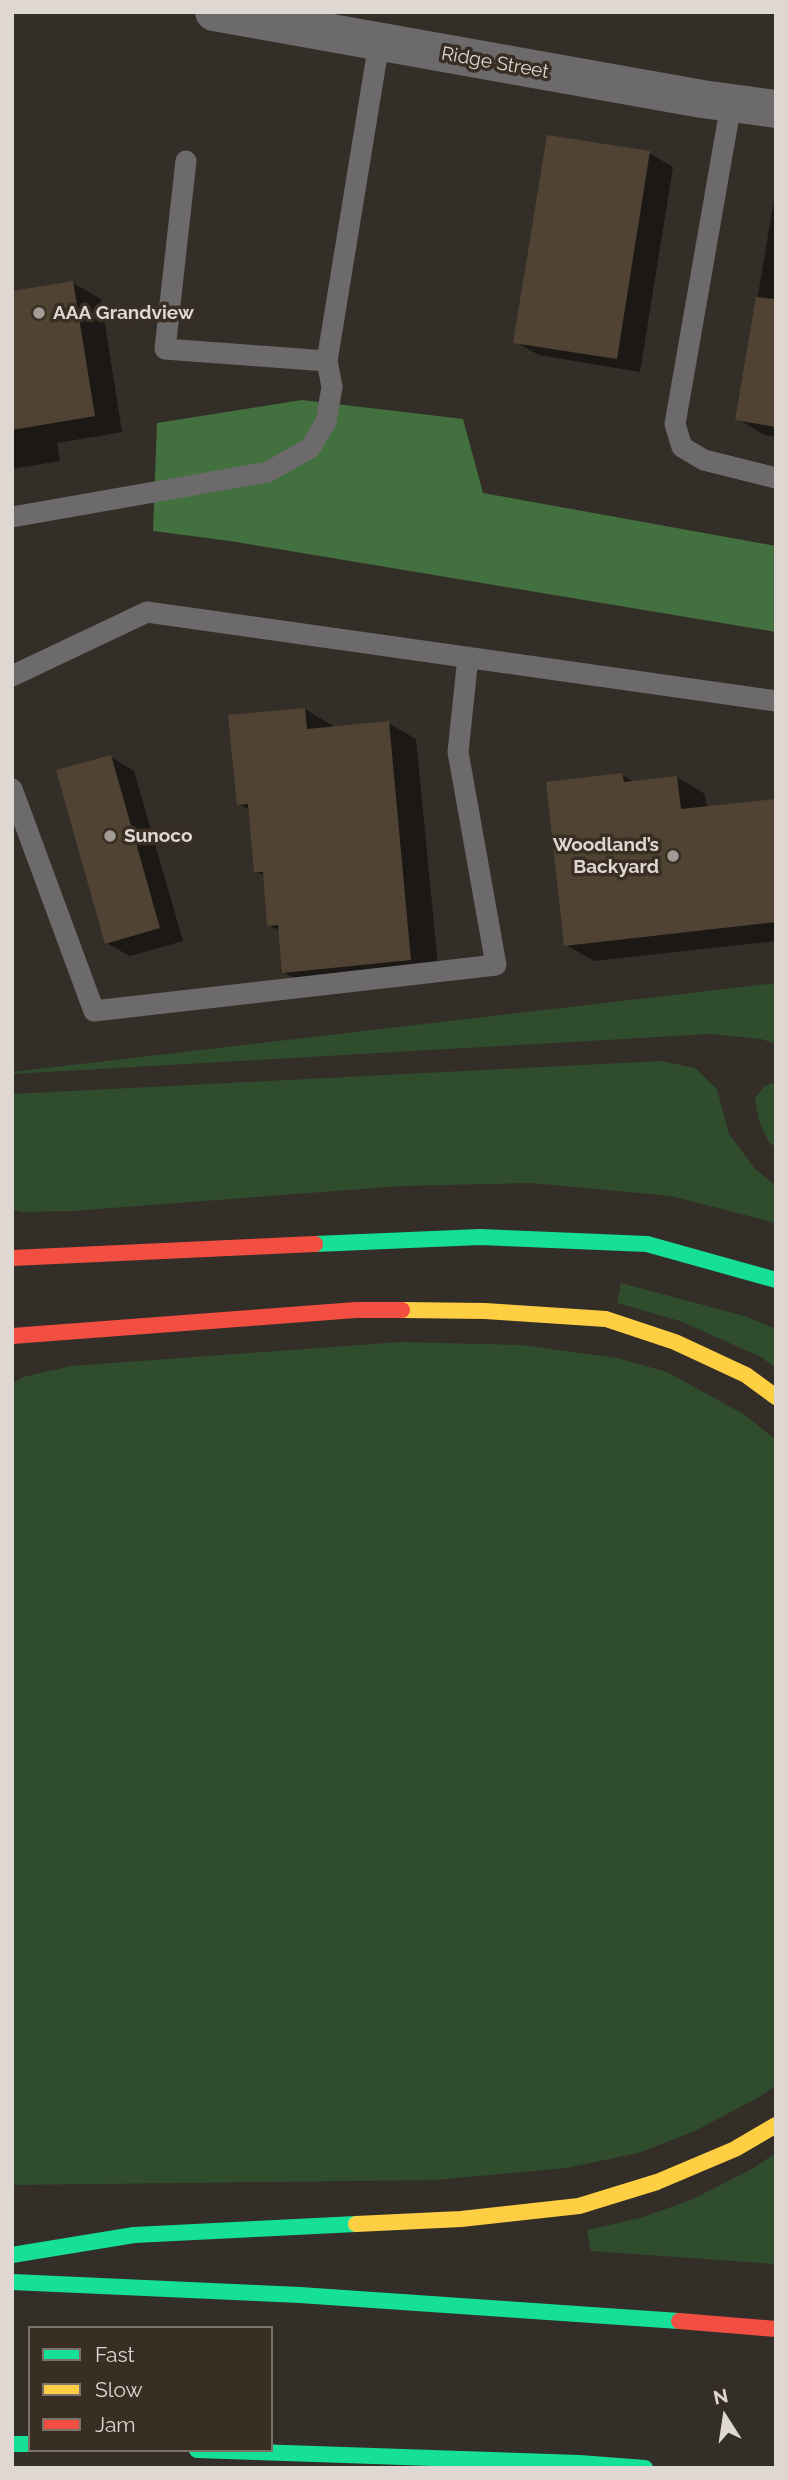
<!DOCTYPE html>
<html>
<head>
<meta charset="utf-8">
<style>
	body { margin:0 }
	#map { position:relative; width:788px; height:2480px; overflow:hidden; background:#342e28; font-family:Raleway,sans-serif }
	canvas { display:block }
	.frame { position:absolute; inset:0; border:14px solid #dfd7d1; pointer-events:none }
	.legend { position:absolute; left:28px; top:2326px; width:245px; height:126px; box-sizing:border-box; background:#392e23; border:2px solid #7b7269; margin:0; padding:9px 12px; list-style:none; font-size:21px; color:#dfd7d1 }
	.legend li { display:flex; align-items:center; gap:14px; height:35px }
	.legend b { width:35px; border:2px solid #7b7269 }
	.north { position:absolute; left:690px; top:2382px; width:70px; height:70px; -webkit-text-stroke:5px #392e23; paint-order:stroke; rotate:348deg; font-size:19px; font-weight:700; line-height:28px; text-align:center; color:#dfd7d1 }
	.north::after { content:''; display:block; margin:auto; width:24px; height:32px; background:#dfd7d1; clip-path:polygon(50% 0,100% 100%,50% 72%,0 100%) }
</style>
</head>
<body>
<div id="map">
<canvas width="788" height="2480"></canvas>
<div class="frame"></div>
<ul class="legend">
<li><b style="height:9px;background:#16e098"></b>Fast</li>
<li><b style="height:9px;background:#ffcf43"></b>Slow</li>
<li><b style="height:9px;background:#f24e42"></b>Jam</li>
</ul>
<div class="north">N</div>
</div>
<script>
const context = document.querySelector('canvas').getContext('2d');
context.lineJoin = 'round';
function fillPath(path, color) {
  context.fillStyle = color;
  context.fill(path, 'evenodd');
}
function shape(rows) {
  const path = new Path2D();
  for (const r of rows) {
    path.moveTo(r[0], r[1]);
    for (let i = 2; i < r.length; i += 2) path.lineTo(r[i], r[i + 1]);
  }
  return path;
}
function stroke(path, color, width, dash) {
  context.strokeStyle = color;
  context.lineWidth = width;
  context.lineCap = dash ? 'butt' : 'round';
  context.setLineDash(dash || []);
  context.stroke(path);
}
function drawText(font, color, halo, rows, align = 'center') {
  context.font = font + ' Raleway,sans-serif';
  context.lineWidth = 7;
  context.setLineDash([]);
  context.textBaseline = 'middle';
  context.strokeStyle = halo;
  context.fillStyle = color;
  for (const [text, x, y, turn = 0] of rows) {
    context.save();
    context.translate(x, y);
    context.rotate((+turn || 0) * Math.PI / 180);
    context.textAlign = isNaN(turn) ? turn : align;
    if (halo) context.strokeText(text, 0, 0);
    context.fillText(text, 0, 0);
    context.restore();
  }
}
fillPath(shape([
	[776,983,776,1044,761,1039,710,1034,12,1074,12,1072],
	[661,1061,695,1068,717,1089,729,1134,755,1169,776,1186,776,1223,671,1196,532,1183,401,1186,72,1211,21,1212,12,1209,12,1094],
	[776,1082,776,1148,769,1142,759,1121,755,1098,765,1086],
	[621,1283,748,1317,776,1329,776,1368,761,1357,680,1321,617,1303],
	[401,1342,521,1345,617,1358,667,1372,745,1415,776,1440,776,2085,761,2096,695,2131,638,2153,567,2168,434,2180,12,2185,12,1384,23,1377,71,1366],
	[776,2153,776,2264,591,2251,587,2230,640,2218,691,2200,752,2169]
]), '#2f4d2c');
fillPath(shape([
	[302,400,463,419,483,493,776,546,776,632,230,541,153,531,157,423]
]), '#42703e');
fillPath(shape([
	[649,153,673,167,640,372,539,355,515,342],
	[776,188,776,437,765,435,737,419],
	[73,283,101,299,122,432,57,443,60,461,12,469,12,293],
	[305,709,333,726,333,728,388,723,416,739,439,976,312,988,283,972,280,931,269,925,265,876,255,871,250,810,239,804],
	[111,757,134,771,183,941,130,956,106,943],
	[622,775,635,783,677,777,705,794,707,808,776,800,776,941,594,961,566,945]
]), '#0007');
fillPath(shape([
	[547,135,650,151,617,359,513,343],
	[73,281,95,416,12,430,12,291],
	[756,297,776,299,776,427,735,420],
	[305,708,307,729,389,721,411,960,282,973,278,925,267,926,263,872,254,872,248,804,237,805,228,715],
	[111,755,160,928,105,944,56,770],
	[622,773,624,782,677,776,681,809,776,799,776,922,564,946,546,782]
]), '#504334');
stroke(shape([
	[731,104,675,424,682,447,704,460,776,478],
	[186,161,165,349,327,361],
	[12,517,268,472,310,448,326,422,332,387,327,361,379,43],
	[12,676,147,612,776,701],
	[12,789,94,1011,496,965,458,752,468,657]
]), '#6c6a6a', 21);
stroke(shape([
	[214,12,702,99,776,109]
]), '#6c6a6a', 38);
stroke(shape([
	[315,1244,480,1237,647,1244,776,1280],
	[12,2255,134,2235,356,2224],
	[12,2282,300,2295,679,2321],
	[12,2444,30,2444],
	[197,2450,579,2463,645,2468]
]), '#16e098', 16);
stroke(shape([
	[402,1310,485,1311,606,1319,675,1342,746,1375,776,1397],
	[356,2224,461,2219,579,2206,657,2182,735,2149,776,2125]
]), '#ffcf43', 16);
stroke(shape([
	[12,1258,315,1244],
	[12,1336,356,1310,402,1310],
	[679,2321,776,2329]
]), '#f24e42', 16);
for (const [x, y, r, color] of [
	[39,313,7,"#a39c96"],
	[110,836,7,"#a39c96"],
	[673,856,7,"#a39c96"]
]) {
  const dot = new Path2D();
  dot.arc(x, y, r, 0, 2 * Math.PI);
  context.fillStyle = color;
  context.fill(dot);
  stroke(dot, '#392e23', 2.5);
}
drawText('19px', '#dfd7d1', '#392e23', [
	["Ridge Street",495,63,10]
]);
drawText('bold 19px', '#dfd7d1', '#392e23', [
	["AAA Grandview",53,313],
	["Sunoco",124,836],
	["Woodland’s",659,845,"right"],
	["Backyard",659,867,"right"]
], 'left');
</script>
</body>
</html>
